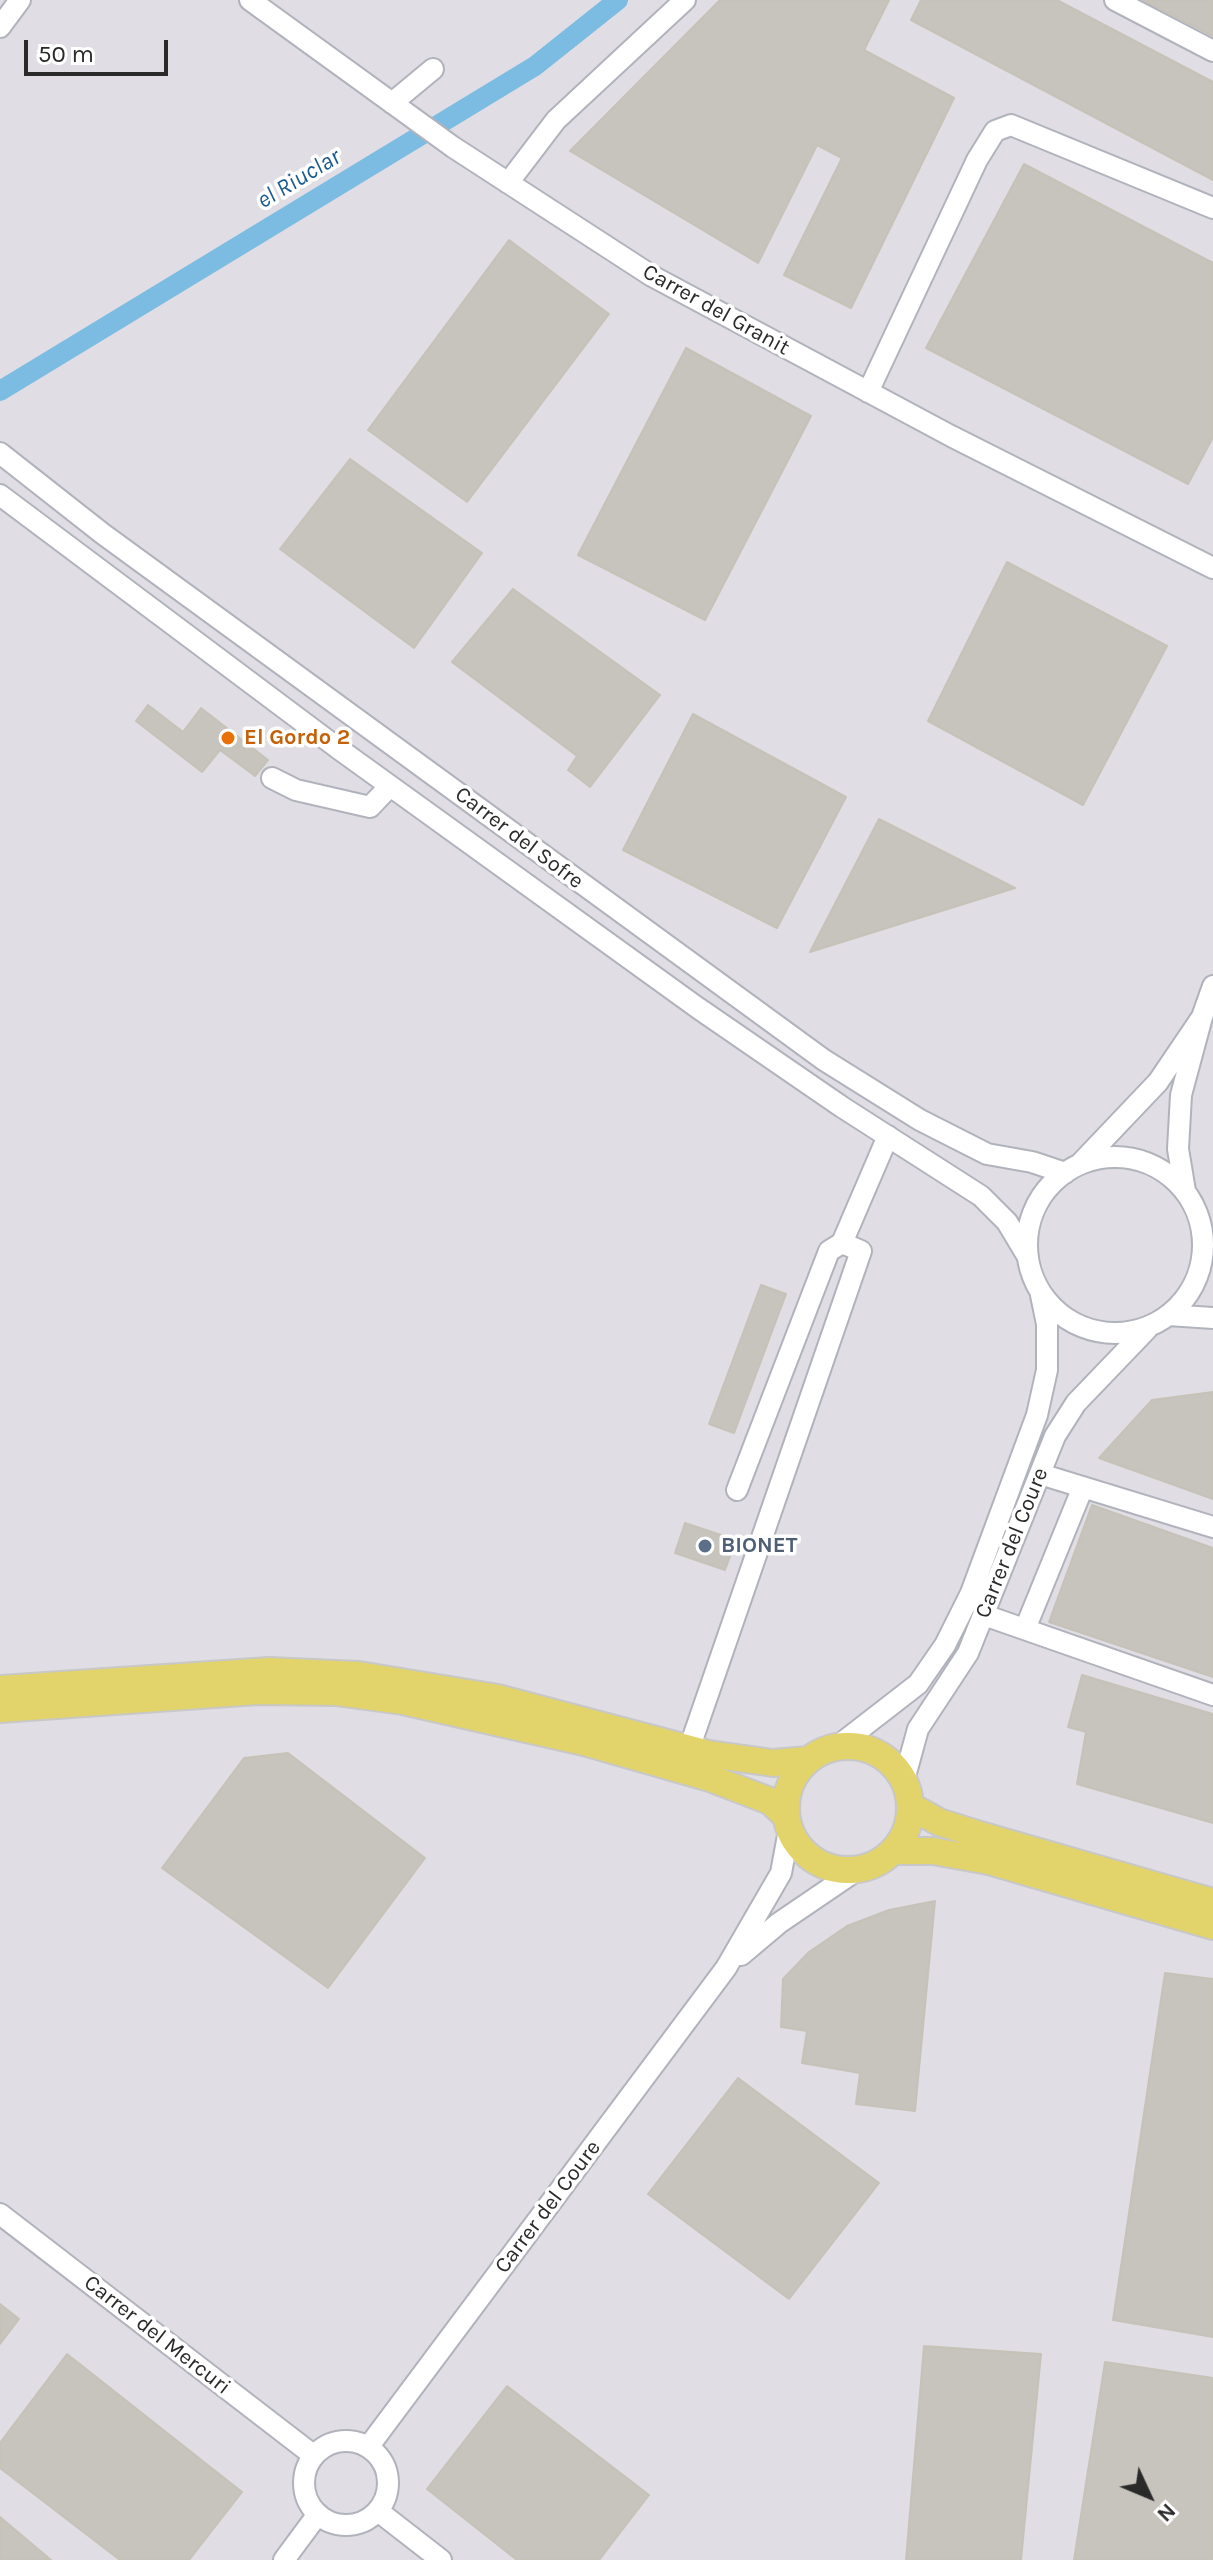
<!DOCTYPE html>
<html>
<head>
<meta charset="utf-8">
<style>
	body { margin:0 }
	#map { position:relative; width:1213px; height:2560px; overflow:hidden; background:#ebe7de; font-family:Karla,sans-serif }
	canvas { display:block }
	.north { position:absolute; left:1109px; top:2456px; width:80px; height:80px; -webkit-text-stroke:6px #fff; paint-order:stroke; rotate:134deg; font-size:22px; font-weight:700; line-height:32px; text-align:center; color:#2a2a2a }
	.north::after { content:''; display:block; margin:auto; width:28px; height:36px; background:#2a2a2a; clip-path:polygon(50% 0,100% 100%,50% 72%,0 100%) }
	.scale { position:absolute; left:24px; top:40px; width:144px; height:36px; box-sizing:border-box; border:4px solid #2a2a2a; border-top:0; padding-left:10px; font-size:24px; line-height:28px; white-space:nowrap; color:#2a2a2a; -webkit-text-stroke:6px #fff; paint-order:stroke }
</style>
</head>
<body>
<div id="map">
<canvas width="1213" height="2560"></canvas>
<div class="north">N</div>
<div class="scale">50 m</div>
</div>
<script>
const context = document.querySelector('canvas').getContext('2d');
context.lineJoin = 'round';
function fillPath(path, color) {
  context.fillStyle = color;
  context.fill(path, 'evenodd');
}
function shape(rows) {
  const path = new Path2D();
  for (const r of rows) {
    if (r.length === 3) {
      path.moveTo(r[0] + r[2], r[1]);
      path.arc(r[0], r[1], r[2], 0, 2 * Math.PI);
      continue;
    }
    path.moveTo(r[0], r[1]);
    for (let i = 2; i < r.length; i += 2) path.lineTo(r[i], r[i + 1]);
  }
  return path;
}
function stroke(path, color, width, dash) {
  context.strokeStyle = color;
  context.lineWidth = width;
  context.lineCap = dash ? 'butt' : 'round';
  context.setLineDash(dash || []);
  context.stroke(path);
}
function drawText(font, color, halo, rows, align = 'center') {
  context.font = font + ' Karla,sans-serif';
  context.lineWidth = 7;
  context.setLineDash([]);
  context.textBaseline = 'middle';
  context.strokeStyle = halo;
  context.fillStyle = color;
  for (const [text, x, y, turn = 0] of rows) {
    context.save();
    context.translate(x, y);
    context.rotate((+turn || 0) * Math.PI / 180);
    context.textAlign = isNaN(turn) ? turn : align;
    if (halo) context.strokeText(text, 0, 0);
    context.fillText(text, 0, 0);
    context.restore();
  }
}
fillPath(shape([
	[0,0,1213,0,1213,2560,0,2560]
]), '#e0dee4');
stroke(shape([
	[0,391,535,66,618,0]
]), '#7cbce2', 20);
const building = shape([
	[720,0,889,0,864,50,954,98,851,308,784,275,842,158,817,145,758,263,570,151,720,0],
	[921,0,1057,0,1213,82,1213,180,911,20,921,0],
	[1143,0,1213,0,1213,36,1143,0],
	[1024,164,1213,263,1213,437,1188,484,926,348,1024,164],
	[509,240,609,314,467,502,368,430,509,240],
	[686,348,811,416,705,620,578,555,686,348],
	[350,459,482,553,414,648,280,549,350,459],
	[1007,562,1167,646,1083,805,928,721,1007,562],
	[513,589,660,695,590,787,568,770,577,756,452,662,513,589],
	[148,705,183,732,201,708,268,760,255,776,220,750,202,772,136,721,148,705],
	[693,714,846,797,777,928,623,850,693,714],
	[879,819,1015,888,810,952,879,819],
	[761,1285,786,1294,734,1433,709,1424,761,1285],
	[1213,1392,1213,1499,1099,1458,1152,1400,1213,1392],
	[1092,1505,1213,1548,1213,1677,1049,1622,1092,1505],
	[685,1523,736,1540,725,1570,675,1553,685,1523],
	[1082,1675,1213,1714,1213,1823,1077,1784,1086,1732,1068,1727,1082,1675],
	[288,1753,425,1858,328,1988,162,1868,244,1758,288,1753],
	[935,1901,915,2111,856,2104,860,2073,802,2063,807,2031,781,2027,783,1979,809,1952,847,1926,889,1910,935,1901],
	[1165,1973,1213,1979,1213,2337,1113,2320,1165,1973],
	[738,2078,879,2183,789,2299,648,2194,738,2078],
	[0,2304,19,2319,0,2344,0,2304],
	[924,2346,1041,2354,1021,2560,906,2560,924,2346],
	[67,2354,242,2492,189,2560,120,2560,0,2468,0,2443,67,2354],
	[1105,2362,1213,2378,1213,2560,1074,2560,1105,2362],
	[507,2386,649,2495,599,2560,517,2560,427,2489,507,2386],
	[0,2517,51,2560,0,2560,0,2517]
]);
fillPath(building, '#c7c3bd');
stroke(building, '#c6c2b8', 2);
const minor = shape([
	[250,0,453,147,652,276,951,436,1213,568],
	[1115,0,1213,51],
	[0,27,20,0],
	[392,103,433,69],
	[508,183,556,120,685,0],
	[868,392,977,160,995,131,1011,125,1213,208],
	[0,453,103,534,824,1060,920,1120,987,1154,1032,1162,1065,1173],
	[0,495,339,749,698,1008,842,1107,981,1196,1007,1222,1028,1257],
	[272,778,296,790,370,807,390,786],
	[1202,1017,1213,986],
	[1115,1245,88],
	[1080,1164,1158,1082,1202,1017,1181,1095,1178,1149,1185,1191],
	[1168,1315,1213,1318],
	[1040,1474,1213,1527],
	[737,1490,829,1251,842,1243,888,1136],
	[984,1615,1213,1695],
	[1025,1629,1083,1487],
	[838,1746,918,1684,945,1645,971,1593,1037,1415,1047,1370,1047,1324,1041,1295],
	[689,1749,861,1251,842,1243],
	[904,1780,918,1729,968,1653,1055,1436,1076,1403,1147,1329],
	[741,1955,779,1923,857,1870],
	[0,2214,313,2455],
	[346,2483,42],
	[369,2446,726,1968,781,1873,789,1830],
	[378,2511,441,2560],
	[284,2560,318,2514]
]);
const major = shape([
	[0,1689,269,1671,359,1675,498,1698,709,1754,773,1763,808,1760],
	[0,1709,258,1691,336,1692,403,1701,584,1742,710,1778,770,1801,785,1815],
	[848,1808,62],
	[910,1806,939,1822,980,1835,1213,1902],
	[893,1851,933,1851,989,1861,1213,1926]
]);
stroke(minor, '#b1b3bc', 24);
stroke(major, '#c8c8c8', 30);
stroke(minor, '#fff', 20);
stroke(major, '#e2d36b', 26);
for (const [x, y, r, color] of [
	[228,738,8,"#e8710a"],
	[705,1546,8,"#5c6f8a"]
]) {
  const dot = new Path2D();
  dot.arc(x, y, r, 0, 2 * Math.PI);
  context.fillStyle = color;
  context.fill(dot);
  stroke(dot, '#fff', 3);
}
drawText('22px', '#2a2a2a', '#fff', [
	["Carrer del Granit",716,310,29],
	["Carrer del Sofre",519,838,37],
	["Carrer del Coure",1012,1543,-68],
	["Carrer del Coure",548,2207,-53],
	["Carrer del Mercuri",157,2335,38]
]);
drawText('bold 22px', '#c56008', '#fff', [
	["El Gordo 2",244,738]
], 'left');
drawText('bold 22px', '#4e5e75', '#fff', [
	["BIONET",721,1546]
], 'left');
drawText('italic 24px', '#1b5a8e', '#fff', [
	["el Riuclar",299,179,-31]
]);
</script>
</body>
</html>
